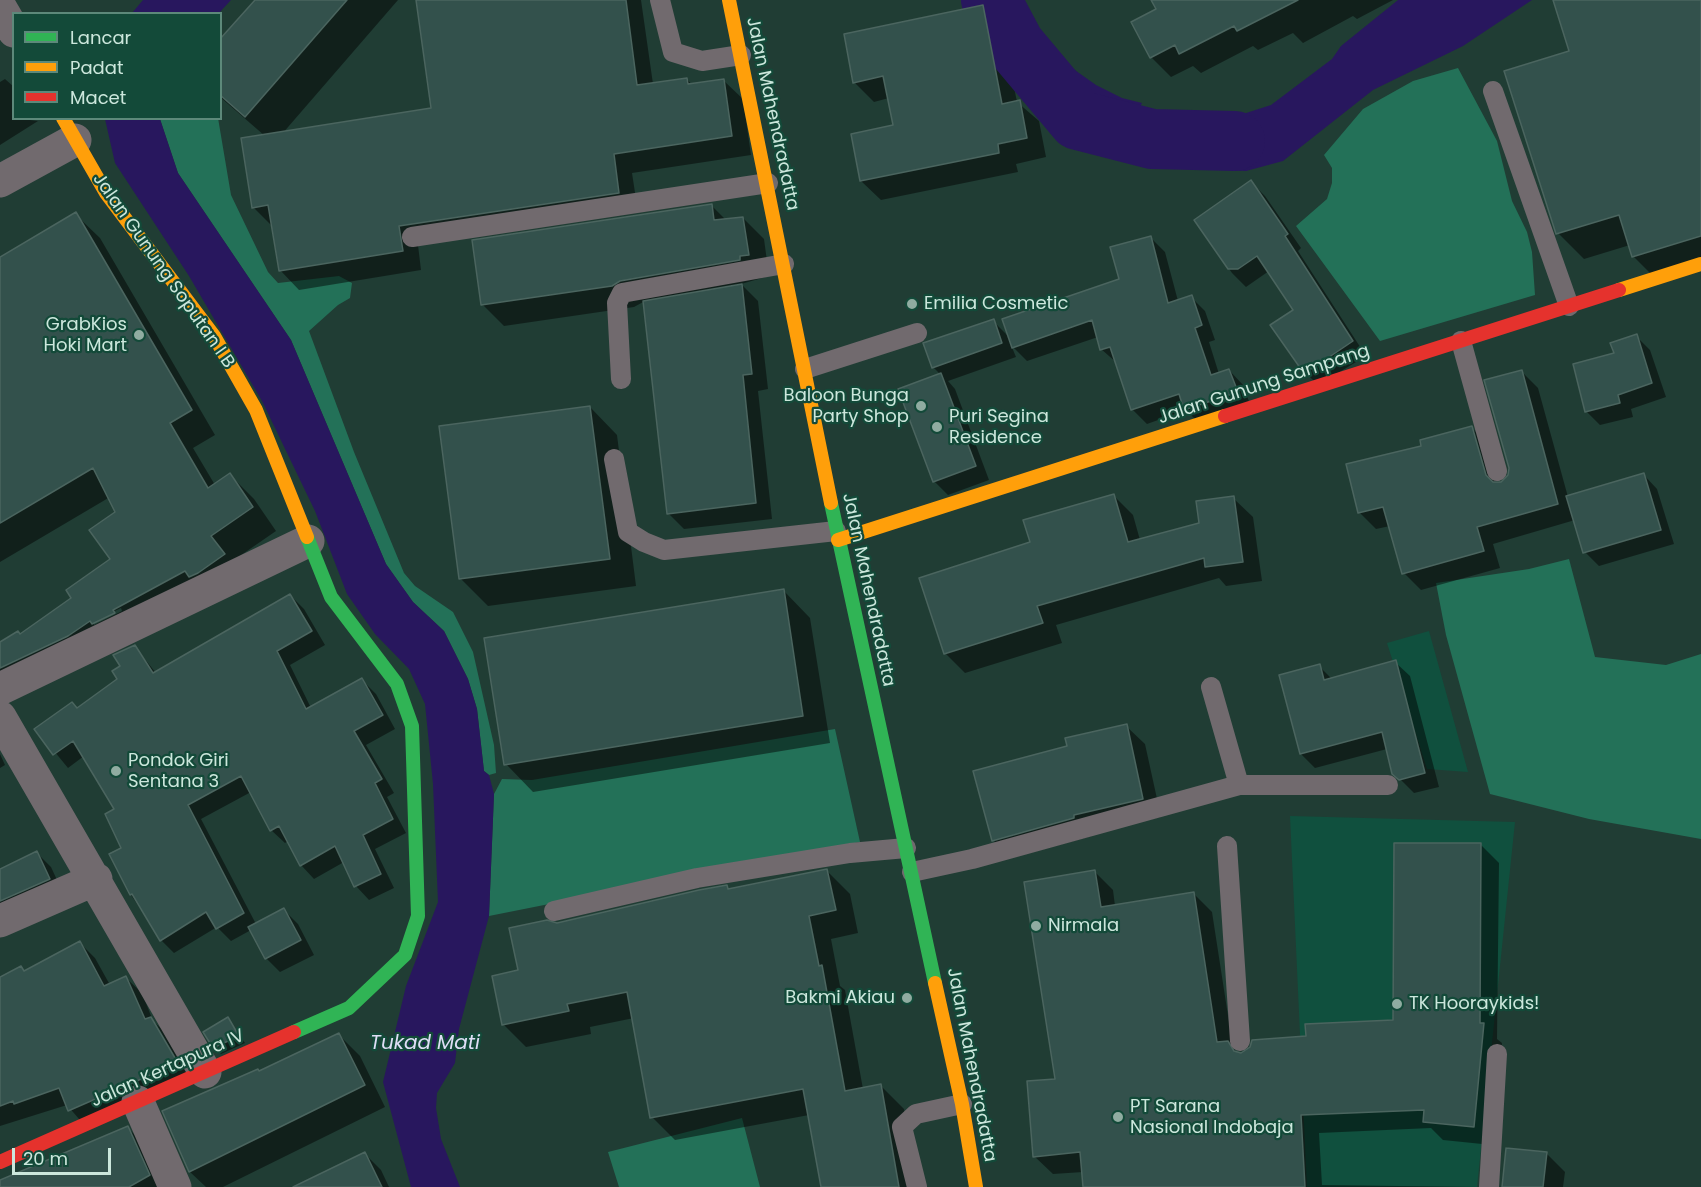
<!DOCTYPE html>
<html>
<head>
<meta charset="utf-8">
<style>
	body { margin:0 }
	#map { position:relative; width:1701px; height:1187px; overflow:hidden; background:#203d34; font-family:Poppins,sans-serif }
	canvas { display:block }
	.legend { position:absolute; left:12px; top:12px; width:210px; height:108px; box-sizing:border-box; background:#134a39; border:2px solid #5d897a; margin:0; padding:8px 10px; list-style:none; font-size:18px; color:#cce7dc }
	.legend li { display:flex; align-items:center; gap:12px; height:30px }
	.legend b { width:30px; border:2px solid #5d897a }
	.scale { position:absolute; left:12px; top:1148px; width:99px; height:27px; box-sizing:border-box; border:3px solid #cce7dc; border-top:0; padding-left:8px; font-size:18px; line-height:21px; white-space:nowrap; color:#cce7dc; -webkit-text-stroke:4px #134a39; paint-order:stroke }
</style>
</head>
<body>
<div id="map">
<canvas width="1701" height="1187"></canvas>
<ul class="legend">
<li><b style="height:8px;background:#30b455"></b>Lancar</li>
<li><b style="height:8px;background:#ff9f0a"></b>Padat</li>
<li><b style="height:8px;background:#e5322d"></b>Macet</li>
</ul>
<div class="scale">20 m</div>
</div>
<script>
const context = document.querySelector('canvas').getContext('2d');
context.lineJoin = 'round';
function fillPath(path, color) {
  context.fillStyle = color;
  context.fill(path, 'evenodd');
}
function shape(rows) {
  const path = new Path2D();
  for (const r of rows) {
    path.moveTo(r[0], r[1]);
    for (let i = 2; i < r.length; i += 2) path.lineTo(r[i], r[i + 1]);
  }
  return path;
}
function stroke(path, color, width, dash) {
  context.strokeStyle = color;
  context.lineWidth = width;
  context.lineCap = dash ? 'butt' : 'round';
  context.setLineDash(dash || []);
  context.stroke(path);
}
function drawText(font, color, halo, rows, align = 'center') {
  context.font = font + ' Poppins,sans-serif';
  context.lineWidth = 4.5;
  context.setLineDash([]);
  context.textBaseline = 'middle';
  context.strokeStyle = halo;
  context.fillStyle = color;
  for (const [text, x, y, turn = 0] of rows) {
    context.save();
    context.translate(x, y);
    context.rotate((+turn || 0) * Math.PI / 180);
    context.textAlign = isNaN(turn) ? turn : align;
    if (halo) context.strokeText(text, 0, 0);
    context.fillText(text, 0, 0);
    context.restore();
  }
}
fillPath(shape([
	[1429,631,1468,772,1427,769,1387,643],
	[1290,816,1515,822,1477,1187,1307,1187]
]), '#10503e');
fillPath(shape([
	[1458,68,1497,141,1512,201,1527,232,1532,252,1535,295,1380,341,1296,226,1327,199,1332,183,1332,168,1324,155,1363,109,1413,81],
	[218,118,231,195,268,272,278,283,339,276,352,283,350,298,338,305,309,331,354,452,404,573,415,586,453,612,473,652,494,745,496,773,489,775,484,771,477,709,468,679,444,631,413,602,386,564,291,340,178,173,160,119],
	[1569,559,1595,657,1666,665,1701,654,1701,839,1589,819,1490,794,1446,635,1436,583,1529,569],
	[835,729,860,842,489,916,494,794,502,779,532,780],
	[742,1118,760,1187,619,1187,608,1152]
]), '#237158');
fillPath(shape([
	[143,0,231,0,219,13,132,13],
	[961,0,1017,0,1045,49,1096,85,1122,98,1142,103,1112,159,1069,137,1020,79,982,3],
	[1398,0,1532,0,1463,46,1373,90,1283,161,1246,171,1140,165,1163,110,1212,124,1271,105,1332,59,1341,46],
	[105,119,160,119,178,173,291,340,386,564,413,602,444,631,468,679,477,709,484,771,489,775,494,794,489,916,459,1029,455,1063,437,1093,436,1108,441,1139,460,1187,411,1187,383,1082,406,986,438,902,433,784,425,704,409,669,375,634,347,594,315,511,262,401,189,276,115,163]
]), '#28175e');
fillPath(shape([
	[257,0,398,0,282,134,433,109,418,0,641,0,653,84,687,79,692,85,723,80,743,99,751,155,632,173,638,212,418,245,421,270,299,290,280,270,273,227,253,207,265,136,220,97,220,42],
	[1153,0,1393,0,1357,19,1353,16,1303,43,1293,33,1258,50,1253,46,1201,73,1193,66,1171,77,1151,57,1158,10],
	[1555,0,1701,0,1701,269,1659,282,1633,256,1630,245,1584,259,1558,233,1571,52],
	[982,7,1002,27,1017,102,1039,121,1046,157,1016,164,1018,172,881,200,861,181,895,126,889,98,874,102,854,82],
	[5,79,14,87,14,118,38,121,0,145,0,82],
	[1251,182,1265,196,1301,248,1298,251,1366,356,1318,385,1304,371,1296,310,1269,271,1246,287,1232,273,1196,221],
	[711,205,726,220,743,218,764,239,769,276,741,284,758,301,768,389,758,391,772,519,684,529,668,513,645,301,634,307,504,326,483,305],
	[75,214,100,238,215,435,193,448,215,485,230,475,254,499,276,531,234,560,0,677,0,643,20,636,73,599,112,560,117,512,110,497,0,562,0,258],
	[121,608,122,611,94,625,94,621],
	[1151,238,1165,252,1178,301,1191,297,1205,311,1215,340,1209,342,1219,374,1229,370,1243,385,1251,407,1199,423,1186,410,1147,424,1133,410,1117,363,1101,349,1098,337,1027,361,1011,345,1016,357,948,381,955,389,989,480,948,495,934,481,941,375,933,367,993,321,1010,338,1120,280],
	[1636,336,1650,350,1666,397,1631,409,1633,417,1600,425,1586,411,1616,354],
	[1521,371,1538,388,1568,497,1643,474,1657,489,1674,544,1599,566,1585,552,1575,520,1493,544,1500,568,1421,590,1404,573,1390,526,1376,529,1359,512,1423,447,1472,428,1489,445,1500,484,1510,475],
	[590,407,617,435,636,586,488,606,460,578],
	[1113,495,1133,515,1140,540,1201,524,1233,498,1253,517,1262,581,1226,586,1219,578,1056,625,1062,643,965,673,945,653,1031,543],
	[783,590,810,618,830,743,533,792,506,764],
	[290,595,304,609,325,645,290,665,311,708,362,680,376,694,395,729,366,745,394,793,387,797,406,833,375,849,394,888,369,900,356,886,344,862,314,879,301,865,288,841,285,843,271,830,251,792,201,819,256,924,284,910,298,924,314,955,280,972,266,958,251,930,231,941,217,927,174,953,161,940,131,895,116,810,84,756,68,768,36,729,77,709,119,680,122,666,135,647,156,673],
	[1395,662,1410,676,1439,787,1414,793,1394,773,1387,749,1315,768,1301,754,1319,666,1332,679],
	[1126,726,1145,744,1161,817,1091,833,1092,836,1011,858,993,840,1068,747],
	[0,754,5,765,0,768],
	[1481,845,1499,863,1497,1039,1502,1043,1492,1145,1443,1140,1431,1128,1319,1133,1322,1185,1476,1187,1084,1187,1083,1172,1053,1174,1034,1156,1057,1080,1095,872,1113,890,1115,906,1194,894,1212,912,1233,1048,1238,1054,1394,1022],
	[37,853,51,867,63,893,0,923,0,870],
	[827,871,850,894,858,933,831,939,840,986,845,990,863,1089,881,1086,904,1109,918,1187,822,1187,809,1115,675,1140,652,1117,634,1018,590,1027,591,1034,526,1047,503,1024,519,971,557,924,727,887,730,890],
	[80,943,95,958,110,985,126,978,142,993,153,1021,167,1034,192,1079,85,1126,67,1105,0,1126,0,978,21,968,25,972],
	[228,1019,245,1043,221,1054,214,1047],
	[339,1035,360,1056,385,1107,223,1187,206,1187,190,1172,164,1112,259,1072],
	[128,1128,144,1144,162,1187,0,1187],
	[1546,1153,1565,1172,1563,1187,1503,1187],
	[365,1154,381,1170,389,1187,297,1187]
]), '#0007');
stroke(shape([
	[991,0,1015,45,1078,120,1152,139,1235,141]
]), '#28175e', 60);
const building = shape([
	[255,0,347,0,245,117,220,95,220,39,255,0],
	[416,0,626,0,637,85,687,78,688,84,724,79,732,136,614,154,619,193,399,226,403,251,279,271,268,205,252,208,241,138,431,108,416,0],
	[1151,0,1298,0,1237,31,1234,26,1179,54,1175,45,1150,58,1131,22,1156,9,1151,0],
	[1553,0,1701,0,1701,236,1632,257,1619,215,1556,234,1504,71,1569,51,1553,0],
	[983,5,1002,104,1020,100,1027,138,998,144,999,153,860,181,851,134,893,125,883,76,853,83,844,34,983,5],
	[1251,180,1288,234,1285,236,1353,341,1313,368,1303,372,1270,325,1293,310,1257,256,1238,269,1228,269,1194,220,1251,180],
	[712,204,714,220,743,217,749,255,740,256,740,260,620,281,612,286,481,305,472,240,712,204],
	[76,212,192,410,170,423,208,488,230,473,253,507,211,536,225,554,198,573,189,577,185,571,113,610,115,613,92,624,90,621,68,636,0,668,0,642,18,631,20,634,71,598,66,590,110,559,89,530,115,512,93,468,0,523,0,257,76,212],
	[1151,236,1168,303,1192,295,1202,325,1195,328,1211,375,1229,369,1238,392,1184,410,1179,394,1131,410,1110,347,1100,350,1092,320,1012,348,1002,319,1119,279,1110,247,1151,236],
	[742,284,752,374,743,375,756,503,667,514,643,301,742,284],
	[994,319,1002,343,932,368,923,343,994,319],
	[1637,334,1652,383,1618,395,1620,403,1585,412,1573,364,1614,353,1610,343,1637,334],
	[1522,370,1558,504,1477,527,1484,551,1402,574,1383,507,1358,513,1346,464,1421,446,1420,440,1472,426,1486,475,1493,482,1501,482,1508,475,1509,468,1484,380,1522,370],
	[941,373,976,466,933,482,898,389,941,373],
	[590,406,610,559,459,579,439,426,590,406],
	[1644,473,1661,530,1583,553,1566,496,1644,473],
	[1114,494,1128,542,1199,523,1196,501,1234,496,1243,562,1205,567,1204,558,1037,606,1043,623,944,654,919,578,1030,542,1023,520,1114,494],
	[784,589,803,716,504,765,484,638,784,589],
	[290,594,312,631,277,651,306,709,362,678,383,715,354,731,382,779,375,783,393,819,363,835,381,874,354,887,335,846,300,866,279,826,270,831,241,776,188,805,244,913,216,929,206,912,160,941,132,894,130,895,109,854,121,848,105,814,114,809,73,741,53,755,34,729,72,702,77,708,117,679,112,671,120,666,113,655,135,645,153,673,290,594],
	[1396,660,1425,773,1399,780,1392,774,1382,732,1300,754,1279,675,1320,664,1324,680,1396,660],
	[1127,724,1143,799,1074,815,1074,818,992,841,973,771,1067,746,1065,738,1127,724],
	[1394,843,1481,843,1480,1023,1484,1023,1474,1127,1423,1122,1424,1110,1301,1115,1305,1187,1083,1187,1080,1152,1033,1157,1027,1081,1055,1079,1024,882,1095,870,1101,907,1194,892,1217,1042,1228,1041,1234,1051,1241,1053,1250,1047,1252,1040,1306,1036,1305,1024,1393,1020,1394,843],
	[37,851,50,879,0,901,0,869,37,851],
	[827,869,836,910,809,916,819,966,822,965,845,1091,881,1084,899,1187,821,1187,803,1089,650,1118,627,992,567,1004,569,1011,502,1025,492,976,518,970,509,928,547,920,557,923,699,890,727,885,728,889,827,869],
	[284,908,301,940,265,959,248,927,284,908],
	[80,941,104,986,126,976,145,1019,151,1017,178,1063,68,1111,59,1088,14,1104,13,1101,0,1106,0,977,21,966,24,971,80,941],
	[228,1017,239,1036,213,1048,203,1032,228,1017],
	[339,1033,365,1085,189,1172,162,1111,258,1069,259,1071,339,1033],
	[128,1126,150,1175,129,1187,0,1187,0,1180,128,1126],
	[1506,1148,1547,1152,1543,1187,1502,1187,1506,1148],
	[365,1152,382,1187,293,1187,365,1152]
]);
fillPath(building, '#33514c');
stroke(building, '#4b655f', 1.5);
stroke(shape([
	[660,0,673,52,702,61,741,55],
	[1493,91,1569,306],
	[412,237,768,183],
	[1461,341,1497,471],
	[805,369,917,333],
	[621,379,617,303,622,293,784,264],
	[614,459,628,532,644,542,664,550,836,531],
	[1211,687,1239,785],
	[1227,846,1240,1041],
	[912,872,972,859,1239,785,1388,785],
	[554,911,697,878,850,853,906,848],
	[917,1187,902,1127,916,1114,962,1104],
	[1489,1187,1497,1054]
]), '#716a6e', 20);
stroke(shape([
	[0,7,14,31],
	[0,181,75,140],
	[0,689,308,541],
	[0,717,205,1072],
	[0,921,96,879],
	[138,1102,175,1187]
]), '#716a6e', 33);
stroke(shape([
	[831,503,935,983],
	[294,1032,349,1008,405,955,418,916,412,726,397,684,331,597,307,537]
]), '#30b455', 14);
stroke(shape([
	[729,0,831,503],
	[63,118,106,193,214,336,256,410,307,537],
	[1619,290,1701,264],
	[838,540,1225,416],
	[935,983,962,1104,976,1187]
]), '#ff9f0a', 14);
stroke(shape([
	[1225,416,1619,290],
	[0,1162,294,1032]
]), '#e5322d', 14);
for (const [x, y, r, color] of [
	[912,304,6,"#90aca1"],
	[139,335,6,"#90aca1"],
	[921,406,6,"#90aca1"],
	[937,427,6,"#90aca1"],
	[116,771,6,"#90aca1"],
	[1036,926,6,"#90aca1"],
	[907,998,6,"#90aca1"],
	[1397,1004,6,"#90aca1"],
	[1118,1117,6,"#90aca1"]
]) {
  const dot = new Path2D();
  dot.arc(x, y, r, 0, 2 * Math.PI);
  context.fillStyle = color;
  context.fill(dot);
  stroke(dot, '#134a39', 2);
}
drawText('18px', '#cce7dc', '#134a39', [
	["Jalan Mahendradatta",772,114,78],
	["Jalan Gunung Soputan I B",163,271,55],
	["Jalan Gunung Sampang",1264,385,-18],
	["Jalan Mahendradatta",868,590,78],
	["Jalan Mahendradatta",971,1065,79],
	["Jalan Kertapura IV",168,1069,-24]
]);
drawText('18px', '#cce7dc', '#134a39', [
	["Emilia Cosmetic",924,304],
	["GrabKios",127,325,"right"],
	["Hoki Mart",127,346,"right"],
	["Baloon Bunga",909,396,"right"],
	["Party Shop",909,417,"right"],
	["Puri Segina",949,417],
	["Residence",949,438],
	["Pondok Giri",128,761],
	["Sentana 3",128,782],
	["Nirmala",1048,926],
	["Bakmi Akiau",895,998,"right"],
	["TK Hooraykids!",1409,1004],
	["PT Sarana",1130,1107],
	["Nasional Indobaja",1130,1128]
], 'left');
drawText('italic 20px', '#dfdef6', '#134a39', [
	["Tukad Mati",425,1044]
]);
</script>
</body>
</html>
